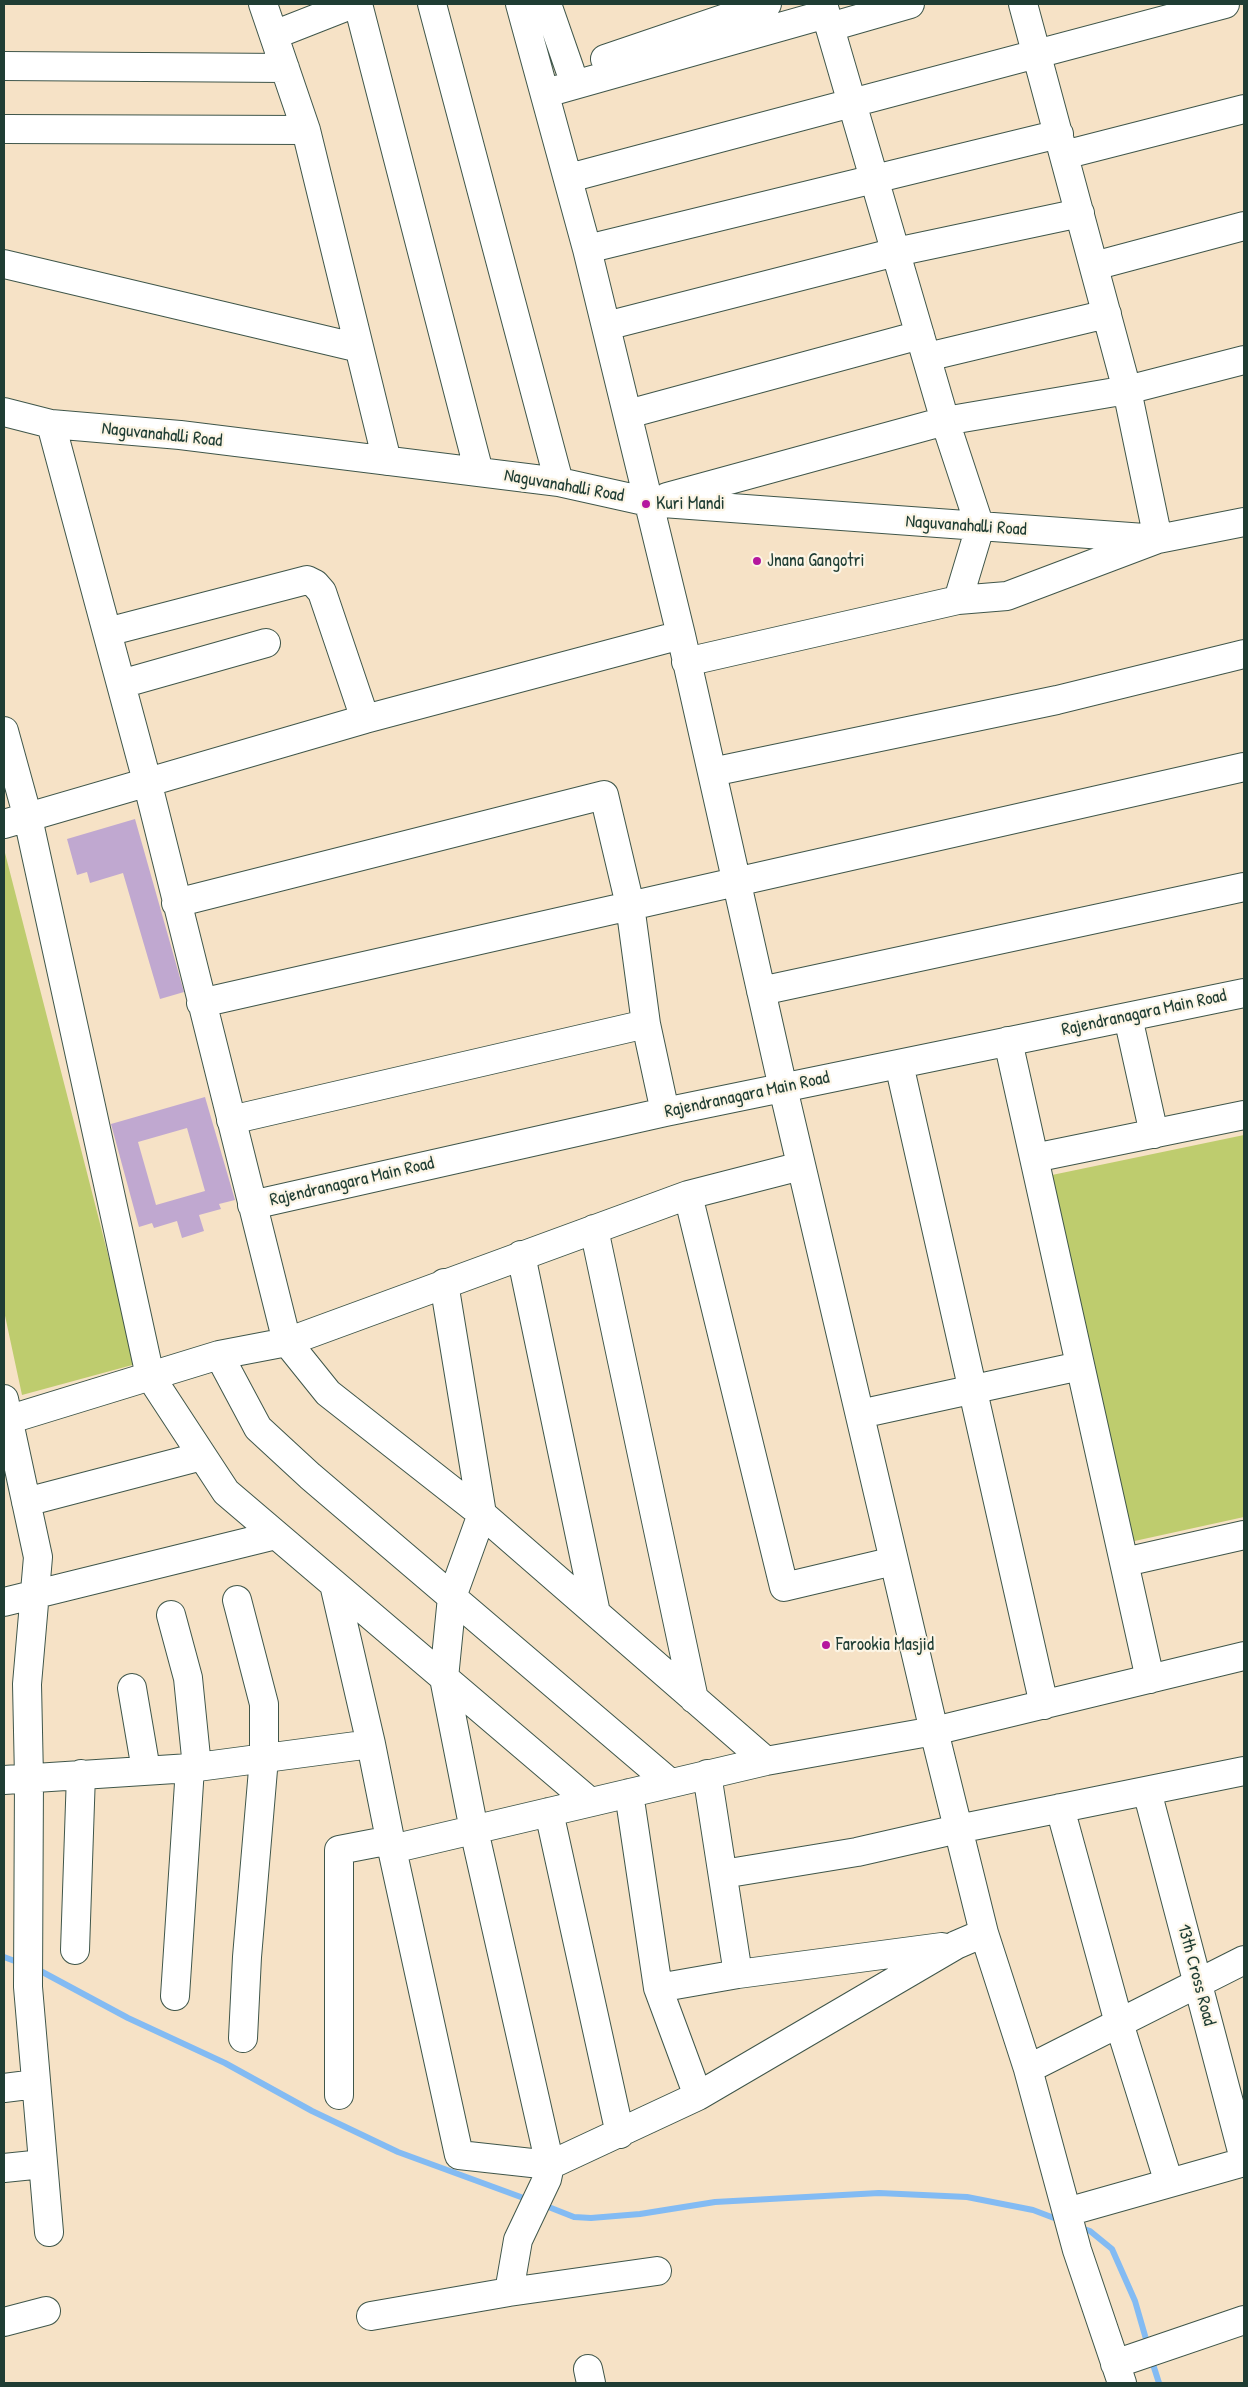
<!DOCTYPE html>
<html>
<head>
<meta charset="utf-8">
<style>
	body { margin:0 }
	#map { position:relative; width:1248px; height:2387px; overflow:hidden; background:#f6e2c6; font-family:"Patrick Hand",sans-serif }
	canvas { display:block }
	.frame { position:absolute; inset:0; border:5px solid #1f3d34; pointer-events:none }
</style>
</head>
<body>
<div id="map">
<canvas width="1248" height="2387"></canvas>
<div class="frame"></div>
</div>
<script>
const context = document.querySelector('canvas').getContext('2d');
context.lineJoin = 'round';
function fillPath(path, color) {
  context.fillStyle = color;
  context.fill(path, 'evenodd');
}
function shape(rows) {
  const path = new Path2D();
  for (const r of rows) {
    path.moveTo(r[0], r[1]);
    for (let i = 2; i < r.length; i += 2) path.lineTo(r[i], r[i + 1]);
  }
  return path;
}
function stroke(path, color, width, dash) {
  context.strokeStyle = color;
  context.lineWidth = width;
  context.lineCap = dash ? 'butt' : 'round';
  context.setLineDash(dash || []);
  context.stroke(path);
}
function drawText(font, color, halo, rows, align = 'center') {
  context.font = font + ' "Patrick Hand",sans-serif';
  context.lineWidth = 4.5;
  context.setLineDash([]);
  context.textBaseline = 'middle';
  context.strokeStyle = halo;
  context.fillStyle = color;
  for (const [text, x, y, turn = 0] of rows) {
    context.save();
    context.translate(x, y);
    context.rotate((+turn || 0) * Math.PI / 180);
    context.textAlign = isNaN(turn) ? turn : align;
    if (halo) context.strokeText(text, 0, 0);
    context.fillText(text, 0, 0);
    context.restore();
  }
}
fillPath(shape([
	[4,849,136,1364,22,1395,4,1311],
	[1244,1135,1244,1517,1130,1542,1052,1175]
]), '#becc6e');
stroke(shape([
	[4,1957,20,1963],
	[35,1968,128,2018,225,2063,312,2111,398,2152,529,2200],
	[541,2204,574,2217,591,2218,640,2214,715,2202,879,2193,967,2197,1033,2210,1062,2221],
	[1078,2227,1090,2231,1112,2249,1135,2301,1148,2346],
	[1151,2358,1159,2383]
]), '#83bbf3', 6);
fillPath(shape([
	[135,819,184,992,160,999,123,873,90,883,87,872,77,875,67,839],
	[205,1097,235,1200,219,1204,221,1209,199,1215,204,1231,182,1238,177,1221,154,1228,152,1223,139,1227,111,1124],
	[187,1128,205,1191,156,1205,138,1142]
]), '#c0a8d0');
const minor = shape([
	[263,4,306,130,387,461],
	[358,4,479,472],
	[432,4,559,482],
	[520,4,587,249,681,635,783,1088,934,1731,984,1933,1028,2069,1077,2250,1122,2383],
	[547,4,570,70],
	[823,4,945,421,980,527,958,600],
	[830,27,910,4],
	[274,35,353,4],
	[605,59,767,4],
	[4,66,285,68],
	[546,93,826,14],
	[4,129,306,130],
	[1064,155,1244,109],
	[569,178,1225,4],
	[587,249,1059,134],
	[4,264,359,348],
	[1094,266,1244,226],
	[606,326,896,252,1080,213],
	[927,357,1107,314],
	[4,412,51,424,180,435,559,482,649,502,1158,539,1244,522],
	[628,414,920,335],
	[51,424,147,781,287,1342,328,1393,482,1514,766,1761],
	[667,497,945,421,1127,390,1244,360],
	[107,632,307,580,315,584,322,592,365,719],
	[686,662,958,600,1007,596,1158,539,1127,390,1023,4],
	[121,684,266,643],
	[4,731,28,818,150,1376,226,1492,590,1802],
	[712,772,1057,700,1244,654],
	[4,824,365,719,681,635],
	[176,903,604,795,630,905,646,1024,665,1112],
	[761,991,1244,887],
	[201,1003,1244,767],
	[1128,1017,1154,1134],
	[1008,1041,1150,1679],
	[899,1064,1044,1705],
	[231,1120,646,1024],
	[1034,1158,1244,1115],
	[688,1195,784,1587,894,1561],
	[252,1205,665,1112,1244,993],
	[594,1229,694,1699],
	[521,1255,596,1613],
	[219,1355,258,1428,310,1476,670,1783],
	[4,1399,38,1557,27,1684,29,1778,28,1987,49,2232],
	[860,1414,1080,1366],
	[4,1421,219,1355,287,1342,688,1195,801,1166],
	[26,1502,202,1456],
	[1125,1562,1244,1535],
	[334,1584,371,1744,392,1849,459,2155,550,2165,698,2096,956,1945,984,1933],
	[237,1600,264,1704,264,1758,247,1957,243,2038],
	[4,1602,276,1535],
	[171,1615,188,1678,197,1767],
	[132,1688,146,1770],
	[707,1774,738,1974],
	[4,1780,190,1768,371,1744],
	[1147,1791,1244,2159],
	[629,1793,658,1988,698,2096],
	[1060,1808,1119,2023,1169,2183],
	[549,1812,620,2134],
	[392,1849,766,1761,934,1731,1244,1656],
	[723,1874,857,1852,958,1829,1244,1771],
	[75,1950,81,1774],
	[658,1988,738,1974,942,1947],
	[175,1996,190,1768],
	[1028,2069,1244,1960],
	[4,2088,36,2084],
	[339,2095,339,1850,391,1840],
	[4,2168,43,2164],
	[1067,2212,1244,2162],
	[509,2292,657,2271],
	[371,2316,509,2292,518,2240,547,2179,550,2165,474,1830,444,1678,452,1597,482,1514,444,1283],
	[4,2322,46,2311],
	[1115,2364,1244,2320],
	[588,2369,591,2383]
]);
stroke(minor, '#3f564a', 30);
stroke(minor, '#fff', 28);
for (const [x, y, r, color] of [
	[646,504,5,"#b5179e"],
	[757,561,5,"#b5179e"],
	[826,1645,5,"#b5179e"]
]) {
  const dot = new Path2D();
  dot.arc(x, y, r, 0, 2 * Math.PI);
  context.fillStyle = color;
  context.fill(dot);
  stroke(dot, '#fcf5e5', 2);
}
drawText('18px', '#1f3d34', '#fcf5e5', [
	["Naguvanahalli Road",162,435,6],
	["Naguvanahalli Road",564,486,10],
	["Naguvanahalli Road",966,526,4],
	["Rajendranagara Main Road",1144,1013,-12],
	["Rajendranagara Main Road",747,1095,-12],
	["Rajendranagara Main Road",352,1182,-13],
	["13th Cross Road",1196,1975,75]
]);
drawText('18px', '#1f3d34', '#fcf5e5', [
	["Kuri Mandi",656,504],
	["Jnana Gangotri",767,561],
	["Farookia Masjid",836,1645]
], 'left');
</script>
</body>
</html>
